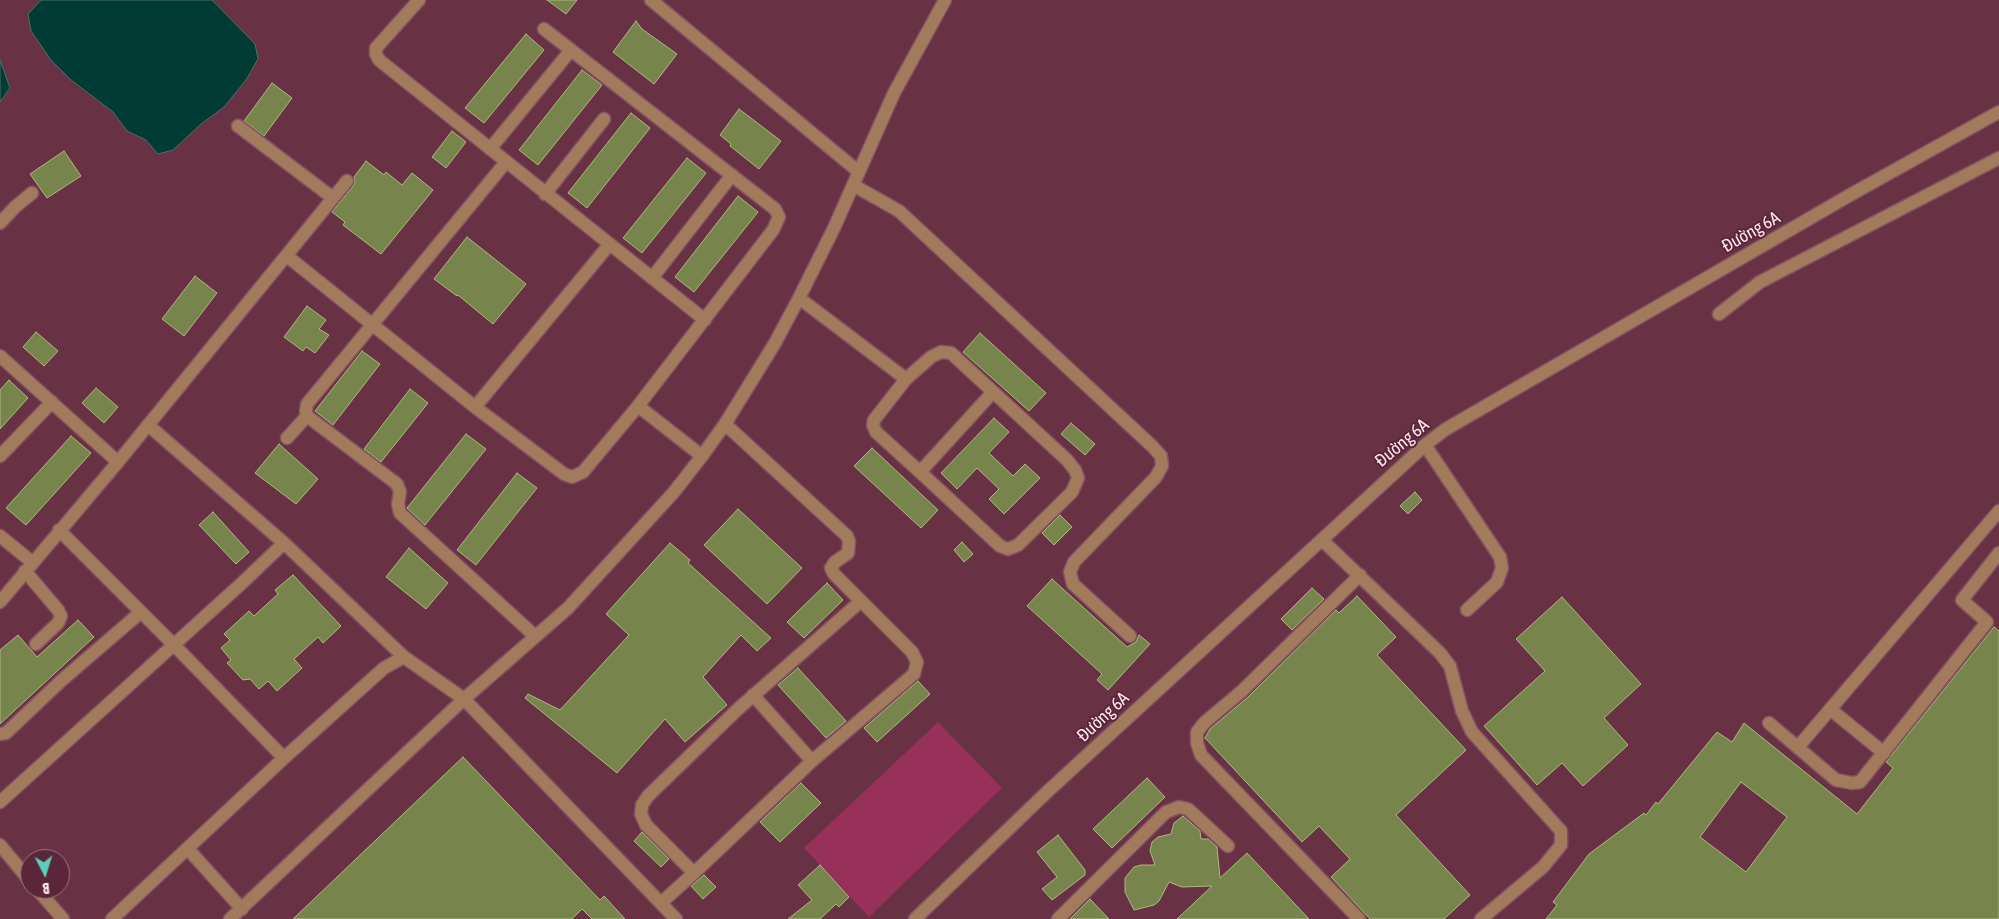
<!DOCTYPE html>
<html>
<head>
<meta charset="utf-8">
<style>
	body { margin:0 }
	#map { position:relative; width:1999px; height:919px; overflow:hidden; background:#683144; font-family:"Asap Condensed",sans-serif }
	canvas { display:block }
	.north { position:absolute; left:20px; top:849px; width:50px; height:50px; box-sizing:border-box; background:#5c263a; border:1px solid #9c7381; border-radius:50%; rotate:175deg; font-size:14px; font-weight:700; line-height:20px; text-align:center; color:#fce7ec }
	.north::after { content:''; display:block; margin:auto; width:18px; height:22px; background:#5dceb9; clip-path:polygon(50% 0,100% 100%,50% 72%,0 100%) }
</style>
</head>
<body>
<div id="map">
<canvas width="1999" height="919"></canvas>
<div class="north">B</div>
</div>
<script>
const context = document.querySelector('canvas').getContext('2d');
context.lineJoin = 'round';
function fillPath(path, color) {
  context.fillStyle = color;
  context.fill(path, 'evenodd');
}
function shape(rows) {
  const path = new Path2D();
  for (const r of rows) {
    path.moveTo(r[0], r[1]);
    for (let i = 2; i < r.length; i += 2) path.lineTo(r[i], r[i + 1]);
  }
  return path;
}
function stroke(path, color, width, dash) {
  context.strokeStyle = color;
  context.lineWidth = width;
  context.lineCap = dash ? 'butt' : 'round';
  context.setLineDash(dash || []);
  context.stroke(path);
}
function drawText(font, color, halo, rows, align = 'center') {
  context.font = font + ' "Asap Condensed",sans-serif';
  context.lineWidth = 4;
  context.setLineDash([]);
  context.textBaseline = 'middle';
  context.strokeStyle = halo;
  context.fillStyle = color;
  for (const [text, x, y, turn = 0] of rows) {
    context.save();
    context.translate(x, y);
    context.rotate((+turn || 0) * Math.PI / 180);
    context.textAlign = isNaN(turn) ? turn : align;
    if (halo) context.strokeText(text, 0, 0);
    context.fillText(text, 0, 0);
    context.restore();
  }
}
fillPath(shape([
	[938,722,1002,788,869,917,804,848]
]), '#98315a');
const water = shape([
	[41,0,212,0,255,44,258,59,246,80,224,107,201,124,173,150,158,154,146,140,127,131,113,112,71,80,51,60,31,31,28,14,41,0],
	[0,60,10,88,0,102,0,60]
]);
fillPath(water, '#003c33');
stroke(water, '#4c6f6a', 1);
const building = shape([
	[547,0,577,0,566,14,547,0],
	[636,21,642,29,677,54,654,84,613,52,636,21],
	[526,34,544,50,484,123,465,108,526,34],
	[582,70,602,85,538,165,519,150,582,70],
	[272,83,292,98,264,136,244,121,272,83],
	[739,109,781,141,759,169,730,146,731,144,720,135,739,109],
	[631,113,650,128,587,208,568,193,631,113],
	[452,131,466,142,446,168,432,157,452,131],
	[64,151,81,176,47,198,30,174,64,151],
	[687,158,706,173,642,253,623,238,687,158],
	[366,161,384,175,386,172,402,185,412,173,433,190,381,254,343,225,345,222,332,212,353,186,355,182,354,177,366,161],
	[738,196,758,212,694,292,675,277,738,196],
	[467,237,526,284,493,324,458,295,457,296,434,279,467,237],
	[195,276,217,293,184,336,162,319,195,276],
	[307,306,326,320,319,329,329,335,315,353,306,347,303,351,284,337,307,306],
	[36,332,58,351,44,366,23,347,36,332],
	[980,333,1046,393,1029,411,963,352,980,333],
	[362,351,380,364,333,425,315,411,362,351],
	[9,380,28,398,0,429,0,390,9,380],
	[96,388,118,407,104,423,82,403,96,388],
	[410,389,428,403,381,462,364,449,410,389],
	[994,418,1009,432,989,453,1013,476,1025,464,1040,478,1004,514,989,499,999,489,977,468,957,489,941,473,994,418],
	[1071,423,1095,444,1085,455,1061,434,1071,423],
	[466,434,486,449,425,525,407,508,466,434],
	[71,436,91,453,26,525,6,508,71,436],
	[279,444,318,479,296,504,255,473,279,444],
	[872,448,938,510,921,528,854,466,872,448],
	[517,473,537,488,476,565,457,550,517,473],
	[1415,492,1422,500,1408,514,1400,506,1415,492],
	[738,509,802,568,767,604,704,545,738,509],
	[213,512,249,552,236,564,199,525,213,512],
	[1060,515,1072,527,1054,545,1042,533,1060,515],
	[962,542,973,554,964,562,954,550,962,542],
	[670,543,690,560,688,563,771,638,757,651,741,635,703,677,727,705,685,742,665,719,617,773,525,698,528,694,560,710,629,635,606,614,670,543],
	[409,548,448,583,426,609,386,577,409,548],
	[293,575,341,626,323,643,318,637,294,659,302,668,277,691,268,681,259,689,250,679,243,680,227,663,231,660,221,648,230,640,224,634,249,611,254,616,278,594,275,590,293,575],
	[1052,579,1127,647,1136,642,1139,635,1150,644,1108,690,1097,680,1102,674,1027,606,1052,579],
	[827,583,843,600,804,638,787,622,827,583],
	[1312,588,1324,599,1292,630,1281,619,1312,588],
	[1357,596,1396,637,1377,655,1466,750,1396,815,1470,895,1444,919,1370,919,1331,877,1350,859,1319,826,1302,842,1205,738,1210,729,1248,697,1336,610,1339,613,1357,596],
	[1562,597,1641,684,1604,718,1628,745,1583,786,1562,763,1537,785,1484,726,1545,671,1516,639,1562,597],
	[78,620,94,637,0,724,0,650,18,635,37,657,78,620],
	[1994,627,1999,631,1999,919,1546,919,1557,905,1553,902,1589,854,1644,813,1646,815,1656,802,1658,804,1717,732,1732,742,1744,723,1857,814,1893,768,1886,762,1994,627],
	[1741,782,1787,817,1746,872,1700,837,1741,782],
	[798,668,846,721,826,738,778,685,798,668],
	[918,681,930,694,877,742,864,728,918,681],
	[463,757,600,900,604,896,625,919,592,919,582,909,572,919,293,919,463,757],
	[1147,778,1165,797,1112,848,1093,829,1147,778],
	[801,783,821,803,780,842,760,822,801,783],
	[1183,816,1200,831,1201,839,1208,839,1217,847,1220,878,1247,853,1309,919,1177,919,1212,886,1182,887,1169,882,1159,901,1154,905,1134,910,1125,892,1125,878,1134,867,1141,865,1155,865,1150,851,1152,842,1158,837,1171,834,1174,823,1183,816],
	[642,832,669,859,661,867,634,841,642,832],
	[1058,835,1085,870,1085,875,1052,900,1042,889,1057,877,1037,852,1058,835],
	[820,865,849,897,839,907,836,904,820,919,788,919,812,900,798,885,820,865],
	[704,875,716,887,703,899,691,886,704,875],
	[1090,899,1109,919,1070,919,1090,899]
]);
fillPath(building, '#77844b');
stroke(building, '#acba7f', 1);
const minor = shape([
	[419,0,376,48,376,54,379,60,705,320],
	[651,0,859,172],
	[238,126,333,198],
	[490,149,571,50],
	[506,162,307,404,306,411,307,416,397,484,400,492,398,504,400,513,535,636],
	[853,185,899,211,1152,446,1161,456,1162,466,1156,477,1074,562,1070,572,1073,584,1130,636],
	[545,194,604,119],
	[0,223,15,207,32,193],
	[287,256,475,407,564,474,572,477,583,472,638,406,773,230,779,217,775,209,544,29],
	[652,278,732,175],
	[799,298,906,379],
	[1719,314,1760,282,1999,158],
	[941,352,951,353,1067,460,1075,470,1078,478,1072,492,1018,545,1008,549,1000,546,920,472,876,432,873,425,874,420,906,379,931,357,941,352],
	[0,356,118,462],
	[638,406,702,456],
	[475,407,609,245],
	[287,438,307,416],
	[1425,445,1500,557,1502,568,1497,582,1467,610],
	[0,456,52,402],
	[920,472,993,392],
	[59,530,174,645,284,758],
	[0,536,32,562],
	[1322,540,1440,653,1450,666,1462,711,1472,732,1561,831,1561,845,1543,867,1481,919],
	[284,543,404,657],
	[25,571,58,610,61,616,58,623,36,644],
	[0,602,118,462,347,181],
	[753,695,812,761],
	[1830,709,1884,753],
	[1769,723,1836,780,1852,783,1860,782,1987,622,1962,600,1999,553],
	[0,734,6,733,62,680,141,612],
	[1798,747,1999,511],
	[0,802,242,583,284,543,148,425],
	[0,845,30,881],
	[188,849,242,909],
	[694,873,646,825,641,814,642,805,648,796,738,709,861,601],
	[37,889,63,919],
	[661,903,694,873,812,761,914,674,917,662,912,652,834,574,831,568,835,562,848,553,849,541,847,536,725,424],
	[112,919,284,758,384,668,404,657,464,699,676,919],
	[230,919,464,699,568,608,674,492,702,456,725,424,775,343,799,298,834,228,894,93,945,0],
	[915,919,1047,792,1425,445,1446,429,1850,195,1999,112],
	[1058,919,1166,812,1179,807,1188,809,1228,846],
	[1359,919,1201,755,1197,743,1197,732,1204,723,1242,691,1360,575]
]);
stroke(minor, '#835262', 15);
stroke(minor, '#a27b5c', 12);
drawText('18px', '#fce7ec', '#5c263a', [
	["Đường 6A",1751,232,-30],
	["Đường 6A",1402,443,-40],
	["Đường 6A",1103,717,-43]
]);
</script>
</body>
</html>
